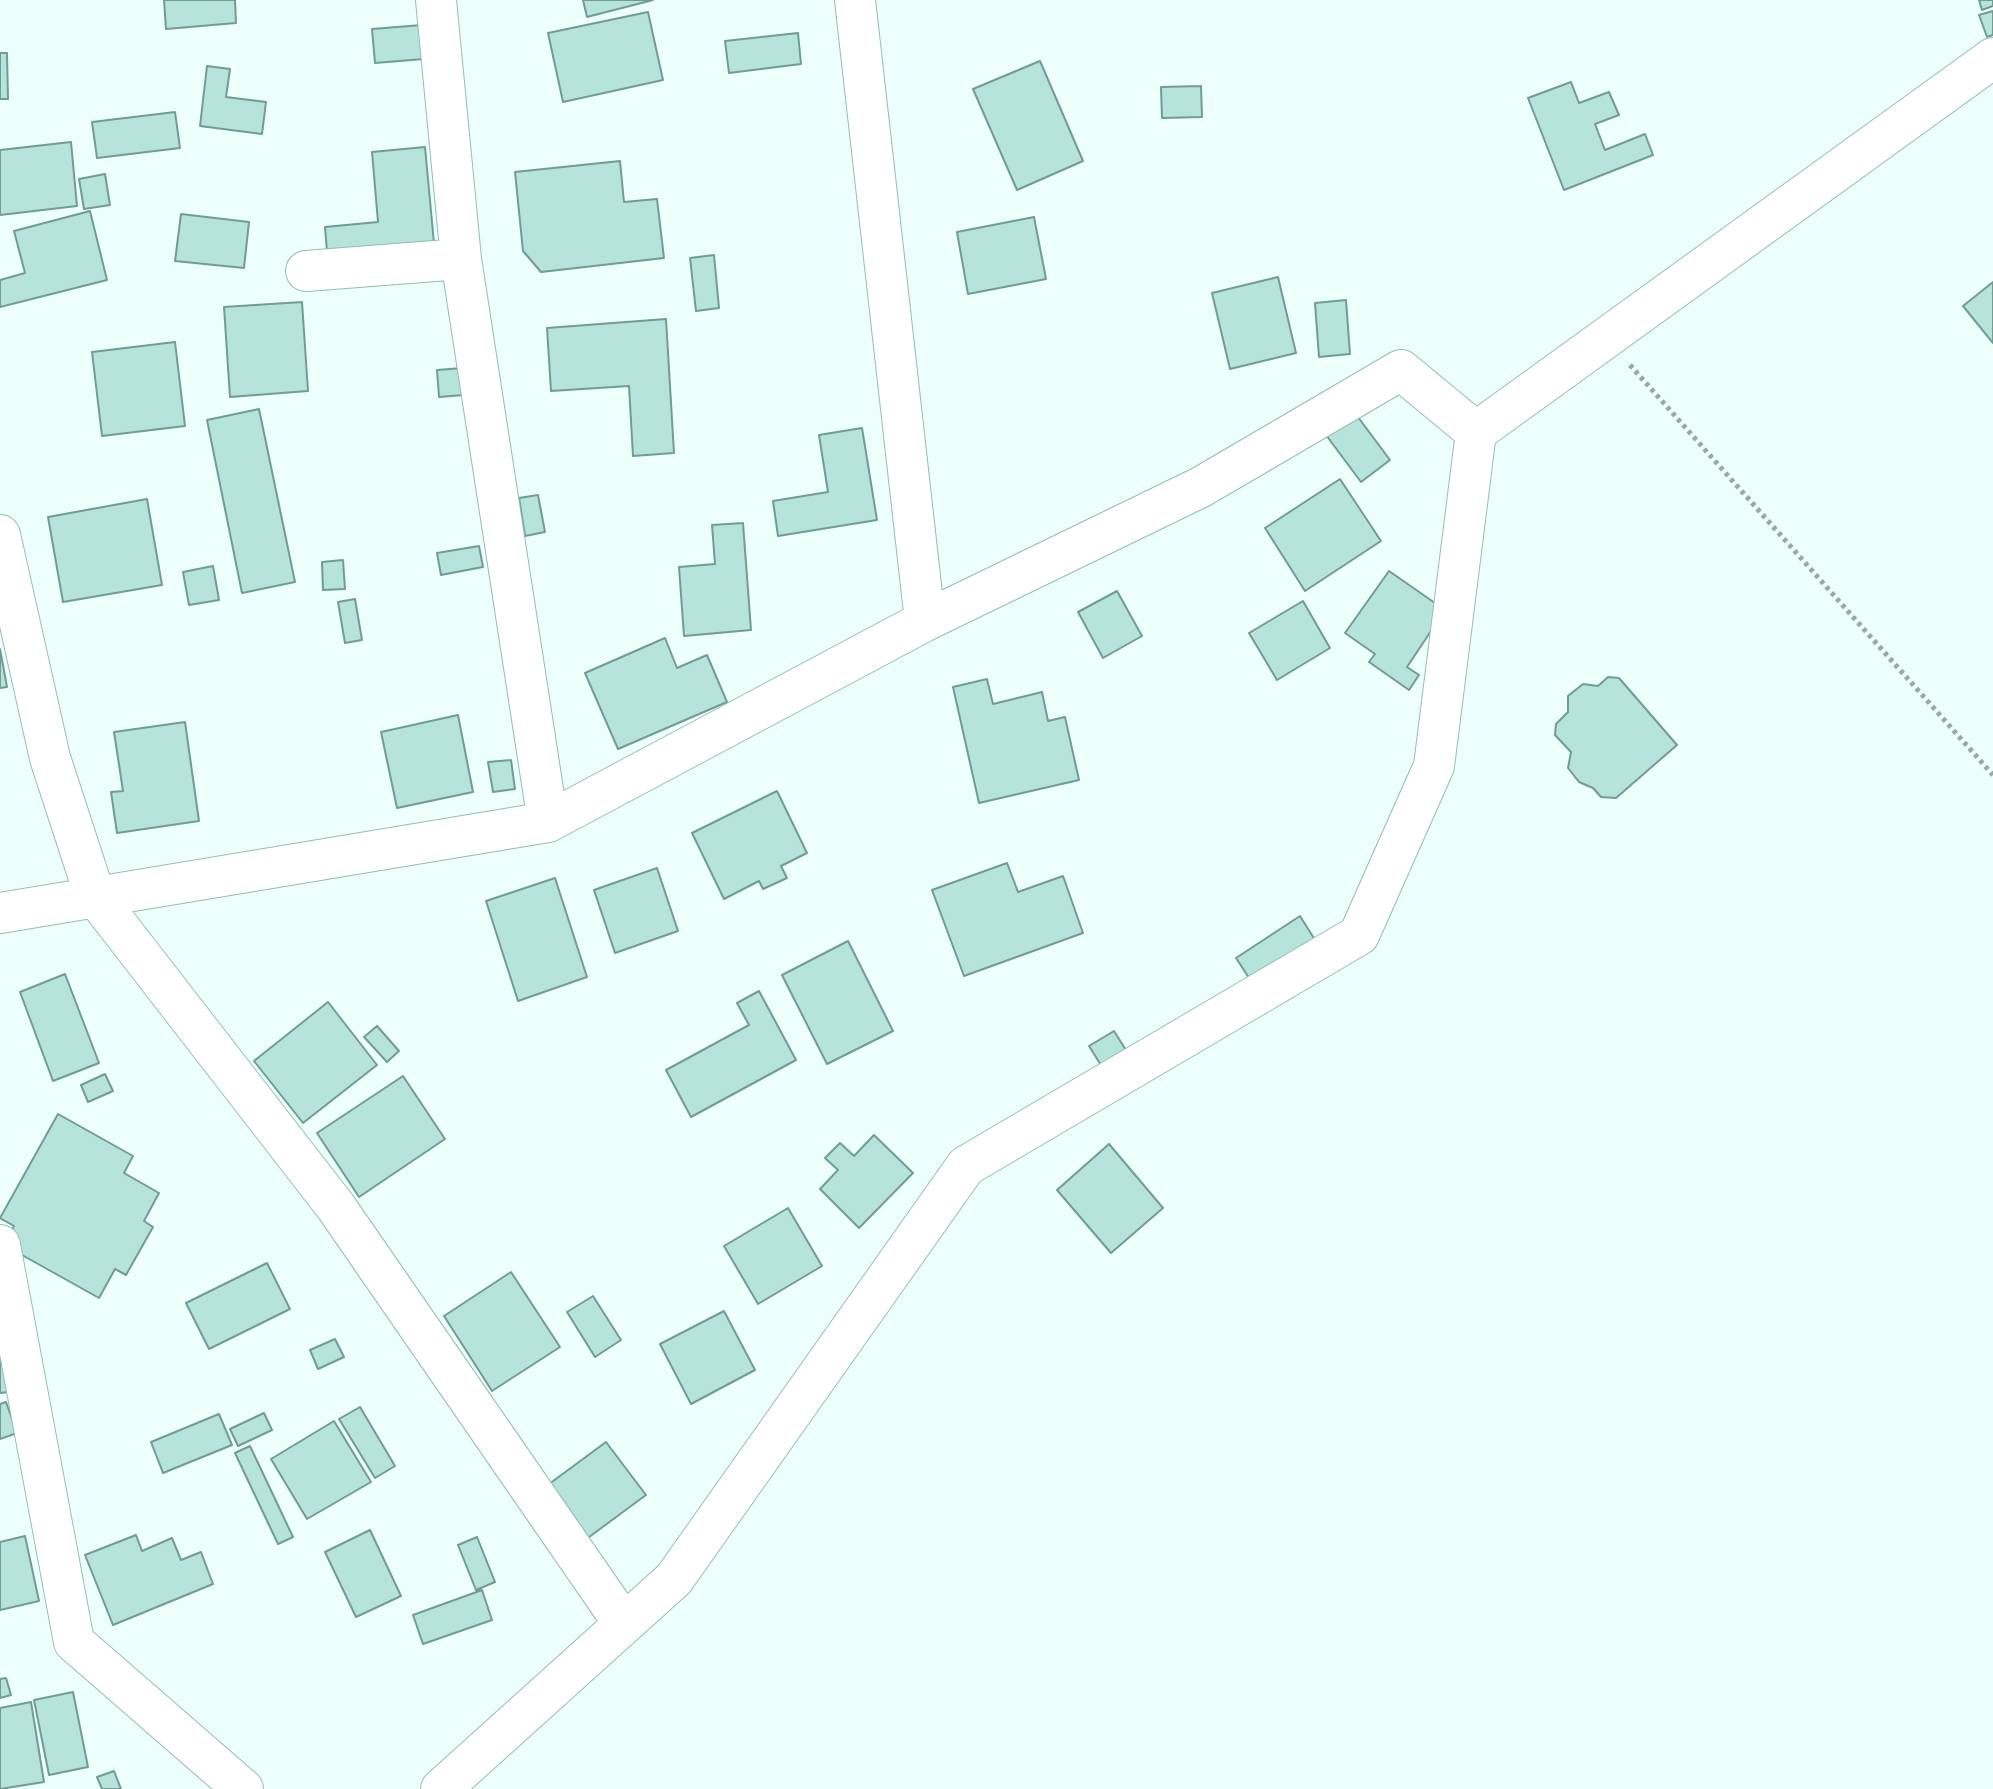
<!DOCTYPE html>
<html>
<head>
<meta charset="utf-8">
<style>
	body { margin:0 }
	canvas { display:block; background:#edfffb }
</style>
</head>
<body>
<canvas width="1993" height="1789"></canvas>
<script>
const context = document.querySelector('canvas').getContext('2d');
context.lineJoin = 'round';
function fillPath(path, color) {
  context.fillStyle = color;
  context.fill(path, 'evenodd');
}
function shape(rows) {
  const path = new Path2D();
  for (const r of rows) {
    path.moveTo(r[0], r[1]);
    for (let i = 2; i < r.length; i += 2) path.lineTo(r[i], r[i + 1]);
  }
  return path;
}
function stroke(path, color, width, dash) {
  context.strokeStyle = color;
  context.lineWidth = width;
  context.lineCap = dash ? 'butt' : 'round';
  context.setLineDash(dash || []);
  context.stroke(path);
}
const building = shape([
	[164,0,235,0,236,23,166,29,164,0],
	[583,0,653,0,587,17,583,0],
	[1979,0,1993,0,1993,6,1982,10,1979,0],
	[1993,11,1993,35,1987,37,1979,15,1993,11],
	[648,12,663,80,563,102,548,33,648,12],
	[422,25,424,59,375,63,372,29,422,25],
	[798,33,801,64,729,73,725,41,798,33],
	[0,53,7,53,8,99,0,99,0,53],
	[1040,61,1083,161,1017,190,973,89,1040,61],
	[207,66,230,69,226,97,266,102,262,134,200,126,207,66],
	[1571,82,1579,103,1609,92,1619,115,1595,124,1605,150,1645,134,1653,155,1564,190,1528,98,1571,82],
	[1201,86,1202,117,1162,118,1161,87,1201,86],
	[175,112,180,148,97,158,92,122,175,112],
	[71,142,77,206,0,215,0,150,71,142],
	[425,147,435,254,328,264,325,227,378,222,372,152,425,147],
	[620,161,624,202,657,199,664,258,541,272,523,251,515,172,620,161],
	[105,174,110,205,84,209,79,179,105,174],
	[90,211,107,280,0,307,0,280,25,273,14,231,90,211],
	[181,214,249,222,244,268,175,261,181,214],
	[1034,217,1046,279,968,294,957,232,1034,217],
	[714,255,719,308,696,311,690,258,714,255],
	[1278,277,1296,353,1230,369,1212,293,1278,277],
	[1993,282,1993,343,1963,306,1993,282],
	[1346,300,1350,354,1319,357,1315,303,1346,300],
	[302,302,308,391,230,397,224,307,302,302],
	[666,319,674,453,633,456,629,386,551,391,547,328,666,319],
	[175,342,185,426,102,436,92,352,175,342],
	[463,368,464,395,439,397,437,370,463,368],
	[259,409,295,582,242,593,207,420,259,409],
	[1355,413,1390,460,1361,482,1326,435,1355,413],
	[862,428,877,520,778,536,773,501,828,492,819,435,862,428],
	[1340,479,1381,541,1305,591,1265,528,1340,479],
	[538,495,545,532,525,536,519,498,538,495],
	[147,499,162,585,63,602,48,517,147,499],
	[743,523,751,630,684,636,679,567,715,564,712,525,743,523],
	[479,546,483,567,441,575,437,553,479,546],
	[343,560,345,589,323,590,322,562,343,560],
	[213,566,219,600,189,605,183,572,213,566],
	[1389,571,1445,610,1407,667,1419,675,1409,690,1369,662,1375,654,1345,633,1389,571],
	[1117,591,1142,636,1103,658,1078,612,1117,591],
	[355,599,362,640,345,643,338,602,355,599],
	[1303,601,1330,648,1277,680,1249,633,1303,601],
	[665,638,677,668,707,655,727,702,618,749,585,673,665,638],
	[0,649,7,687,0,688,0,649],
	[1608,677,1619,678,1677,745,1616,798,1601,797,1593,788,1579,782,1568,768,1571,752,1555,735,1556,724,1568,712,1568,696,1583,684,1598,686,1608,677],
	[987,679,993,704,1042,692,1048,721,1065,717,1079,780,979,803,953,687,987,679],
	[458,715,473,792,397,808,381,732,458,715],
	[185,722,199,821,117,833,111,792,123,791,114,732,185,722],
	[511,760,515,789,493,792,488,762,511,760],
	[777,791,807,853,781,866,787,878,763,889,759,881,724,899,692,833,777,791],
	[1007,863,1018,892,1063,876,1083,933,964,976,932,890,1007,863],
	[657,868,678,931,615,953,594,890,657,868],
	[555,878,587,977,518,1001,486,901,555,878],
	[1300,916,1317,943,1253,984,1236,958,1300,916],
	[848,941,893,1031,827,1064,782,975,848,941],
	[65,974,99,1063,53,1081,20,992,65,974],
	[759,991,796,1060,691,1117,666,1070,749,1025,737,1003,759,991],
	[328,1002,377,1065,303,1123,254,1061,328,1002],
	[377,1026,399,1051,387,1062,364,1037,377,1026],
	[1114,1031,1129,1055,1104,1070,1089,1046,1114,1031],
	[105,1074,113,1091,88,1102,81,1085,105,1074],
	[403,1076,445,1139,359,1197,317,1133,403,1076],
	[58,1114,133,1156,124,1173,159,1193,144,1221,153,1227,126,1275,115,1269,99,1298,4,1245,14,1226,0,1218,58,1114],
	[874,1135,913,1173,859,1228,820,1189,838,1170,825,1158,840,1143,854,1156,874,1135],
	[1109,1144,1163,1208,1111,1253,1057,1190,1109,1144],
	[788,1208,822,1266,758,1304,724,1246,788,1208],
	[267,1263,290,1309,209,1349,186,1303,267,1263],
	[511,1272,560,1347,492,1391,444,1316,511,1272],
	[593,1296,621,1340,595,1357,567,1312,593,1296],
	[724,1311,755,1370,691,1404,660,1344,724,1311],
	[335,1339,344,1357,318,1369,310,1350,335,1339],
	[4,1359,9,1392,0,1393,0,1360,4,1359],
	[6,1402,17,1433,0,1439,0,1404,6,1402],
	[360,1407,395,1466,375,1478,339,1419,360,1407],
	[264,1413,272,1430,238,1446,230,1429,264,1413],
	[219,1414,232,1445,163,1473,151,1442,219,1414],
	[334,1421,371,1482,307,1519,271,1459,334,1421],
	[606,1442,646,1495,585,1540,545,1487,606,1442],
	[250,1446,293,1537,278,1544,235,1453,250,1446],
	[370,1530,401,1596,356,1617,325,1552,370,1530],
	[136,1535,142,1551,172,1538,181,1560,201,1552,213,1584,113,1625,85,1555,136,1535],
	[25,1536,39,1601,0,1610,0,1542,25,1536],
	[477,1537,495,1582,476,1590,458,1545,477,1537],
	[482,1590,492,1620,423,1644,413,1615,482,1590],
	[6,1678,11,1695,0,1698,0,1679,6,1678],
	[73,1692,88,1767,49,1775,34,1700,73,1692],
	[31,1702,44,1782,0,1789,0,1708,31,1702],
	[114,1771,121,1789,102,1789,97,1777,114,1771]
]);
fillPath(building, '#b6e3db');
stroke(building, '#719c94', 2);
const minor = shape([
	[436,0,461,259,548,822],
	[855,0,925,621],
	[306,271,461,259],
	[0,535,50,758,95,896,336,1207,624,1624],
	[0,913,548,822,925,621,1201,487,1401,370,1476,432],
	[0,1245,74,1642,243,1789],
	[441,1789,674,1579,966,1166,1359,935,1434,766,1476,432,1993,58]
]);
stroke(minor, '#91bdb5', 42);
stroke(shape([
	[1630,365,1993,775]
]), '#97a9a5', 5, [4, 4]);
stroke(minor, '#fff', 40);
</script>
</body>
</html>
